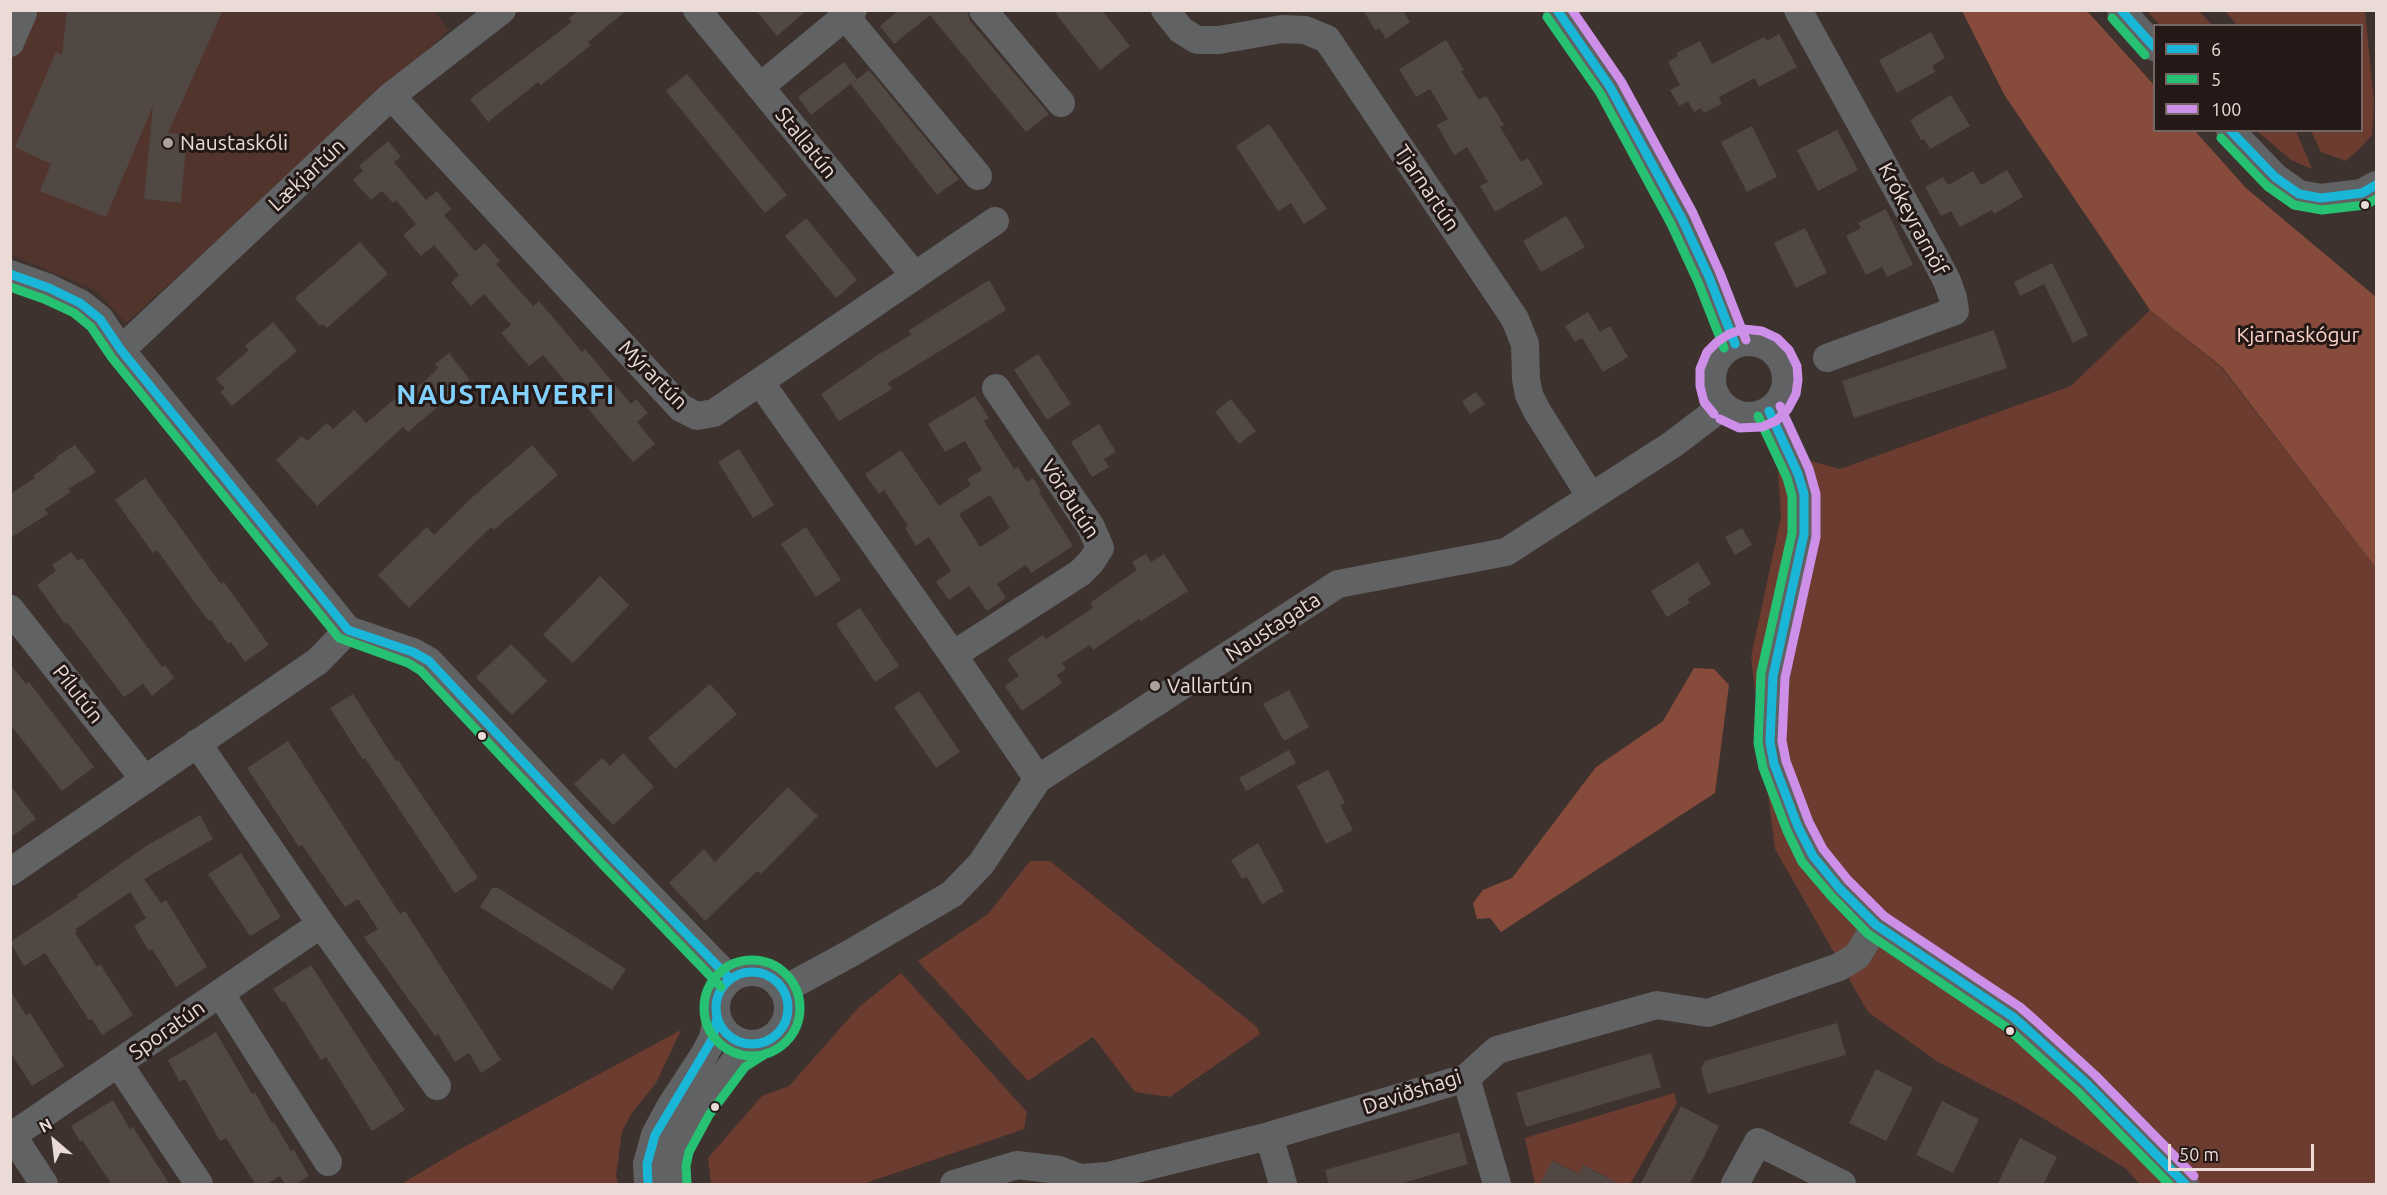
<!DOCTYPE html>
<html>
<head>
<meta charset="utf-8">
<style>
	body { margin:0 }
	#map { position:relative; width:2387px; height:1195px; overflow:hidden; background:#3e322e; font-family:Ubuntu,sans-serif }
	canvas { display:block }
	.frame { position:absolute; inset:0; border:12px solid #ebdbd7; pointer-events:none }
	.legend { position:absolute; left:2153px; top:24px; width:210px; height:108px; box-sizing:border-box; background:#241916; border:2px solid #746763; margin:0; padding:8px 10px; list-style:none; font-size:18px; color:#ebdbd7 }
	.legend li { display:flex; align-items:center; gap:12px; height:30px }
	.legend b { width:30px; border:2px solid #746763 }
	.north { position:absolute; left:24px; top:1111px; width:60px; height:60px; -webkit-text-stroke:4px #241916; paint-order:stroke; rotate:332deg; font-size:16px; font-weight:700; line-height:24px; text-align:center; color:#ebdbd7 }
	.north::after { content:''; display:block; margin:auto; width:21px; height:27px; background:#ebdbd7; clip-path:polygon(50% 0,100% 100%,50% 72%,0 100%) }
	.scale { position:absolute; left:2168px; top:1144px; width:146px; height:27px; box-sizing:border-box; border:3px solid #ebdbd7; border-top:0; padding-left:8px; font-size:18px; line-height:21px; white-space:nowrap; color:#ebdbd7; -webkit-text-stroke:4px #241916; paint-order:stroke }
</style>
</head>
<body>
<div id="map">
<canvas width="2387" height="1195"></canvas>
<div class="frame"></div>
<ul class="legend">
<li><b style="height:8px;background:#1ab6d8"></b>6</li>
<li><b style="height:8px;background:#26c172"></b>5</li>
<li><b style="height:8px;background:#ce8fe9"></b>100</li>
</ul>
<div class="north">N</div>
<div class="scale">50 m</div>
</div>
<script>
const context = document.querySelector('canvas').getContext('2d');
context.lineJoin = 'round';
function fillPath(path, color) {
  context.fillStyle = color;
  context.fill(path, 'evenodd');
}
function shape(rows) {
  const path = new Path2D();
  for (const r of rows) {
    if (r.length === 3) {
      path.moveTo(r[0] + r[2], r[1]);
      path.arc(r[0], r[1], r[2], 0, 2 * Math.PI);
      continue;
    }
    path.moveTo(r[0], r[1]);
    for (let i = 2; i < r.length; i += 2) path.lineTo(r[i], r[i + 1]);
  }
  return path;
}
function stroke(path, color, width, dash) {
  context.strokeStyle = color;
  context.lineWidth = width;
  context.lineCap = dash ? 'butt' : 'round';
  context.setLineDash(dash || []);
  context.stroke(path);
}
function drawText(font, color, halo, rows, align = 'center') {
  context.font = font + ' Ubuntu,sans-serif';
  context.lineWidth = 6;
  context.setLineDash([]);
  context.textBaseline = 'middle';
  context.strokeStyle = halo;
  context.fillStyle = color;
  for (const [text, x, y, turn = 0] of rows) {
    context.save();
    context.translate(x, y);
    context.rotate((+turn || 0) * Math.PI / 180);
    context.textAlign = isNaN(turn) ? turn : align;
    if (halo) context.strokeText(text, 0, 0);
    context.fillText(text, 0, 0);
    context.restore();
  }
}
fillPath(shape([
	[433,10,449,30,126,323,95,290,11,255,10,11]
]), '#51352d');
fillPath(shape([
	[2147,11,2199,11,2212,25,2160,25],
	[2225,11,2365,11,2374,102,2372,135,2360,148,2346,161,2321,152,2311,131,2362,130,2362,26,2237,25],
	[2257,131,2296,131,2312,169,2291,160],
	[2150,310,2221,367,2376,568,2376,1184,2140,1184,2125,1168,2021,1105,1938,1062,1868,1012,1775,849,1751,657,1781,517,1777,452,1840,469,2071,386],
	[1030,861,1050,861,1257,1027,1260,1034,1170,1097,1135,1092,1093,1037,1028,1081,918,961,988,914],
	[901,973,1027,1112,1024,1129,863,1184,711,1184,708,1158,762,1096,789,1086,859,1007],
	[681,1030,656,1083,632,1113,622,1131,616,1176,618,1184,401,1184,462,1148],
	[1674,1093,1677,1103,1630,1184,1604,1184,1607,1177,1583,1165,1579,1174,1553,1161,1540,1184,1535,1184,1525,1138]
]), '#6b3c2f');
fillPath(shape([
	[1962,11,2087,11,2154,85,2154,130,2195,131,2246,188,2376,297,2376,568,2222,367,2150,310,2005,96],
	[1694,668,1714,669,1729,685,1715,793,1501,932,1490,918,1477,919,1473,903,1483,890,1512,878,1596,767,1663,721]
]), '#864b3b');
fillPath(shape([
	[67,10,223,10,168,133,187,135,181,203,144,199,153,106,106,217,40,191,51,164,15,147,56,52,62,55],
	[579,10,627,10,588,42,591,45,541,85,538,82,488,122,470,99,572,22,569,18],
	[756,10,807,10,777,36],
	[899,10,967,10,970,21,1049,114,1026,132,930,15,894,44,880,26],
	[1053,10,1102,10,1130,46,1100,70],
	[1363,10,1403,10,1410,22,1386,39,1379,28,1375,30],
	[1931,32,1945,58,1932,66,1935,72,1897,93,1879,60],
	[1779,34,1797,67,1759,87,1755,78,1719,97,1722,104,1704,113,1701,108,1694,112,1688,101,1679,106,1670,90,1680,85,1668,62,1678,56,1676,53,1700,41,1712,64,1764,37,1767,41],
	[1446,40,1464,70,1461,71,1479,100,1486,96,1504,125,1500,127,1521,162,1528,158,1543,184,1495,212,1480,186,1488,182,1467,147,1454,155,1437,125,1448,119,1430,89,1416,97,1399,69],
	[844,62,857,79,811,115,798,97],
	[869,70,959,179,937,195,851,84],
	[687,74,787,195,765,213,666,91],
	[1951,95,1970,126,1930,149,1924,139,1921,140,1910,120],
	[1269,124,1327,209,1304,224,1291,203,1278,211,1236,146],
	[1752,126,1777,177,1747,192,1721,142],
	[1837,130,1858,170,1818,191,1797,150],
	[388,141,401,157,394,162,426,200,437,191,451,209,444,215,475,251,485,243,500,261,496,264,533,306,539,301,582,352,585,349,631,404,636,399,648,413,637,422,655,444,633,462,543,355,529,366,501,333,511,325,484,294,471,306,451,283,459,275,434,245,421,256,403,235,416,224,396,200,393,203,382,191,371,200,353,180,363,171,359,166],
	[2007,170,2023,197,1994,214,1992,210,1960,227,1951,211,1941,216,1925,187,1943,177,1948,185,1973,171,1981,185],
	[1886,209,1913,265,1887,277,1882,267,1866,275,1846,236,1861,228,1858,223],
	[1566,216,1585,247,1541,272,1523,241],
	[806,218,857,280,836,298,785,236],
	[1805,228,1827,273,1796,288,1774,243],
	[360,242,388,274,327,328,323,324,320,326,295,298],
	[2052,263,2088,335,2073,343,2044,284,2020,296,2014,282],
	[989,280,1006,310,888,383,892,389,839,421,821,394,879,354,911,335,908,331],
	[1588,312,1600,332,1610,326,1628,357,1603,372,1582,338,1575,342,1565,326],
	[273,322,297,351,232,406,220,392,225,389,216,379,249,350,245,346],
	[1994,330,2007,368,1854,418,1842,381],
	[449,353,470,380,408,432,403,427,317,506,276,460,302,436,307,441,327,423,333,429,354,410,366,423,397,397,401,401,427,379,438,368,435,364],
	[1038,354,1071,404,1047,420,1014,370],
	[1476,392,1485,404,1470,414,1462,401],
	[975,396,989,418,984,421,1014,469,1018,467,1027,482,1033,478,1041,491,1039,492,1073,546,1031,573,1026,565,997,584,1006,598,987,611,969,586,949,600,936,582,951,571,929,537,916,546,905,528,908,526,884,490,879,494,865,474,901,450,939,506,971,485,967,479,982,470,965,441,945,452,928,424],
	[990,495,1010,528,980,547,959,514],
	[1231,399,1256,431,1239,444,1215,412],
	[1099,424,1116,452,1104,459,1109,467,1092,477,1071,442],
	[75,445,96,472,68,489,71,492,45,509,48,514,10,538,10,494,35,478,33,476,57,459,56,457],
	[532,445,558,475,494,530,491,527,409,608,378,575,427,527,434,535,468,501],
	[739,449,774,505,753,518,718,462],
	[145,478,221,584,224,582,269,645,245,662,231,642,228,644,211,620,209,621,201,611,157,550,153,553,115,500],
	[806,527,841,580,816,597,781,544],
	[1742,528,1752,545,1735,555,1725,537],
	[71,552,78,561,82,558,162,667,165,665,174,678,152,696,143,684,124,697,67,622,65,624,37,585,56,571,52,565],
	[1146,554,1151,562,1164,554,1188,591,1141,621,1139,619,1093,650,1090,645,1062,663,1066,669,1057,675,1062,683,1022,711,1005,686,1019,676,1007,659,1043,635,1046,639,1093,608,1090,603,1137,570,1132,562],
	[1698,562,1711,584,1687,599,1690,603,1667,617,1651,591],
	[600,576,629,605,573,663,543,635],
	[860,608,899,666,875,682,836,624],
	[511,644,547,681,512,715,476,677],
	[10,664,26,684,29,682,94,767,62,791,10,724],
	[710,684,737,714,675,769,648,738],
	[1289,690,1309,727,1284,741,1263,704],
	[919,691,960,752,936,768,894,707],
	[353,694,396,761,398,760,478,878,455,893,365,758,363,760,330,708],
	[288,741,400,914,405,911,501,1060,481,1073,469,1053,455,1062,438,1034,435,1036,364,937,378,929,358,899,345,907,302,845,299,847,247,768],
	[1289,750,1296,763,1246,791,1239,778],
	[623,753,654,787,613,825,574,784,602,758,610,766],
	[1328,770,1345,803,1340,805,1353,830,1326,844,1297,786],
	[10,785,36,819,10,838],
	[788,787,818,816,761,874,757,871,705,921,669,883,704,849,715,862],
	[200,815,213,839,144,879,161,903,166,900,207,967,176,987,152,949,149,951,134,926,146,918,130,892,76,929,77,931,75,933,97,967,100,964,133,1015,102,1035,92,1019,89,1020,45,953,24,966,10,942,78,897,77,895,146,846],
	[1258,843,1284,891,1262,904,1247,877,1242,879,1231,860],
	[241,853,281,917,250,936,208,874],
	[492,888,498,888,626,969,612,990,480,907],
	[311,965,405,1110,372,1131,326,1057,321,1060,284,1001,282,1002,273,989],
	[10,990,26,1015,30,1013,64,1066,32,1086,10,1052],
	[1837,1023,1846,1055,1708,1094,1701,1069,1705,1061],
	[216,1032,252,1094,255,1092,272,1123,274,1122,291,1151,294,1150,309,1176,294,1185,286,1185,280,1176,265,1185,256,1185,226,1138,220,1141,185,1079,180,1082,168,1060],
	[1651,1053,1661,1087,1526,1127,1516,1093],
	[1876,1069,1913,1088,1886,1141,1849,1123],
	[113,1100,130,1129,133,1127,170,1185,112,1185,82,1140,80,1141,71,1126],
	[1942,1101,1979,1119,1953,1173,1916,1155],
	[1681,1106,1719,1126,1704,1157,1689,1185,1640,1185],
	[1459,1132,1468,1164,1396,1185,1329,1185,1325,1170],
	[2020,1138,2057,1157,2043,1185,1997,1185],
	[1552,1161,1579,1174,1583,1165,1621,1185,1540,1185]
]), '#514743');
stroke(shape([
	[697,10,915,276],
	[983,10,1061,103],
	[1165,10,1181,30,1197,40,1219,40,1282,29,1305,30,1327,39,1515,319,1525,344,1526,379,1529,395,1537,411,1591,497],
	[1557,10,1610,87,1682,219,1709,277,1735,344],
	[1798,10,1935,258,1947,281,1953,298,1955,311,1827,358],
	[2121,10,2154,47],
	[846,17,978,176],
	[10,43,23,13],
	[760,87,853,10],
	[391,96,681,408,697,416,714,413,995,221],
	[2230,130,2275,177,2299,194,2321,198,2362,193,2376,185],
	[10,274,49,288,80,303,100,319,121,350,348,630,413,652,429,661,610,855,730,979],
	[1749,379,37],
	[121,350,391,96,502,10],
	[760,382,953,655,1038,779],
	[1769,411,1798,474,1804,494,1804,534,1773,676,1770,711,1770,742,1774,764,1798,827,1813,856,1839,888,1876,925,2013,1017,2028,1030,2086,1083,2185,1184],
	[10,609,145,780],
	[953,655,1080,573,1091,562,1100,548,1091,527,996,388],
	[197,743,321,924,437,1086],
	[10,872,318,661,348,630],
	[752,1008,36],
	[783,990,851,953,952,894,981,864,1038,779,1338,584,1506,552,1673,444,1723,406],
	[220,993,328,1162],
	[118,1063,199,1184],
	[1466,1078,1497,1184],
	[10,1132,44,1184],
	[13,1135,321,924],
	[1269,1136,1283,1184],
	[648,1184,647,1164,655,1135,670,1107,704,1055,713,1038,717,1017],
	[675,1184,674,1165,678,1148,699,1109,737,1058,761,1043],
	[954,1184,1017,1165,1059,1170,1080,1178,1108,1176,1269,1136,1466,1078,1497,1050,1657,1005,1708,1013,1839,967,1857,956,1876,925],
	[1735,1184,1758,1142,1842,1184]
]), '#606263', 28);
stroke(shape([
	[1557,10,1610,87,1682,219,1709,277,1735,344],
	[2121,10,2154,47],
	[2230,130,2275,177,2299,194,2321,198,2362,193,2376,185],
	[10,274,49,288,80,303,100,319,121,350,348,630,413,652,429,661,610,855,730,979],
	[1769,411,1798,474,1804,494,1804,534,1773,676,1770,742,1774,764,1798,827,1813,856,1839,888,1876,925,2013,1017,2028,1030,2086,1083,2185,1184],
	[752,1008,36],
	[648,1184,647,1164,655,1135,713,1038,717,1017]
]), '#1ab6d8', 9);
stroke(shape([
	[1547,17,1600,93,1671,224,1698,282,1724,348],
	[2112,18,2145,55],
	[2221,138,2267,186,2294,205,2322,210,2365,205,2376,199],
	[10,287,44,299,74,313,91,327,112,358,339,638,408,663,421,671,601,863,721,987],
	[1758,416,1787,478,1792,496,1792,533,1761,673,1758,743,1763,768,1787,831,1802,862,1831,896,1868,934,2006,1027,2078,1092,2169,1184],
	[752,1008,48],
	[687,1183,686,1166,689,1152,709,1115,745,1067,767,1053]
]), '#26c172', 9);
stroke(shape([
	[1572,10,1621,81,1693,213,1720,273,1746,340],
	[1780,406,1809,469,1816,494,1816,537,1785,678,1782,741,1786,761,1809,822,1823,849,1848,880,1884,916,2020,1007,2036,1021,2095,1075,2194,1176],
	[1714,414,1704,402,1700,386,1700,369,1707,352,1717,342,1729,334,1744,329,1762,331,1777,338,1789,350,1797,366,1798,380,1796,394,1788,409,1776,421,1762,427,1739,428,1720,419]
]), '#ce8fe9', 9);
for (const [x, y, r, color] of [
	[168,143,6,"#aea09c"],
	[2365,205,5,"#ebdbd7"],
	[1155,686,6,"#aea09c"],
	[482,736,5,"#ebdbd7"],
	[2010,1031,5,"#ebdbd7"],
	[715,1107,5,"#ebdbd7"]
]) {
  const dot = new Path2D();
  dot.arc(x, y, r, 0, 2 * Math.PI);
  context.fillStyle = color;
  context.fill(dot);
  stroke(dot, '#241916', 2);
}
drawText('21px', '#ebdbd7', '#241916', [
	["Naustaskóli",180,143],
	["Vallartún",1167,686]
], 'left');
drawText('21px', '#ebdbd7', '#241916', [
	["Stallatún",806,143,51],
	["Lækjartún",307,175,-43],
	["Tjarnartún",1427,188,56],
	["Krókeyrarnöf",1913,219,62],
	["Mýrartún",653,375,45],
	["Vörðutún",1070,499,57],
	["Naustagata",1273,627,-33],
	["Pílutún",78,694,52],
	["Sporatún",167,1030,-35],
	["Daviðshagi",1412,1092,-18]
]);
drawText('21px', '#fdd4c8', '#241916', [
	["Kjarnaskógur",2298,335]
]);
context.letterSpacing = '1.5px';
drawText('bold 27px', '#82d0fd', '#241916', [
	["NAUSTAHVERFI",506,395]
]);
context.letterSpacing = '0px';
</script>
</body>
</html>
